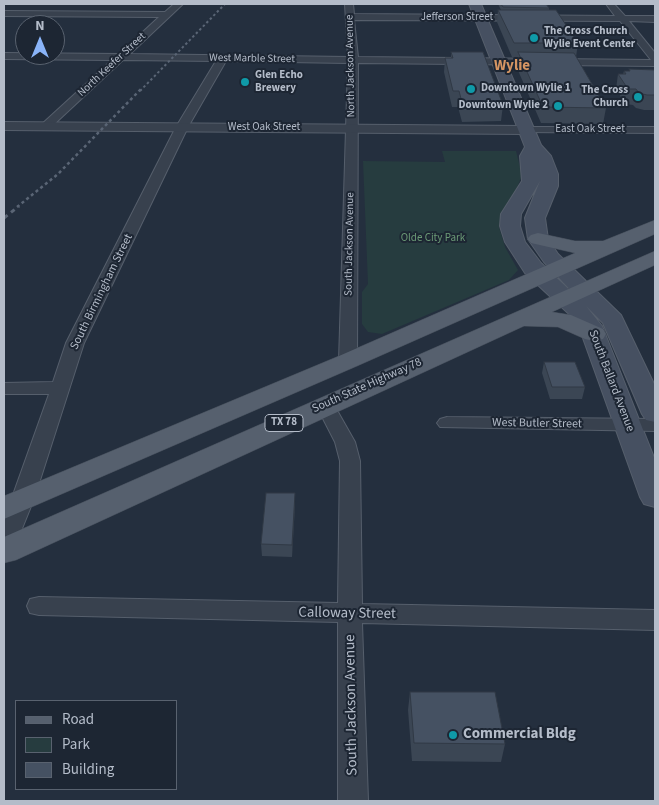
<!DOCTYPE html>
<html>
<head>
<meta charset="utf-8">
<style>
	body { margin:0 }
	#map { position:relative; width:659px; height:805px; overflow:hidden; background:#242f3e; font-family:"Source Sans 3",sans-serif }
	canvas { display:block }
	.frame { position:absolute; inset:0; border:5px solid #b4bcc9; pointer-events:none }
	.legend { position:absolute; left:15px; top:700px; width:162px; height:90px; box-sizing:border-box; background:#1d2633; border:1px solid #59626f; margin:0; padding:6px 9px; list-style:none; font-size:15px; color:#b4bcc9 }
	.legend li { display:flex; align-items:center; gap:10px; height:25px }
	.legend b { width:25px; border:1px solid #59626f }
	.north { position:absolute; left:15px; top:15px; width:50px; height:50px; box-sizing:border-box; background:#1d2633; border:1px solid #59626f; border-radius:50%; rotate:0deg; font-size:14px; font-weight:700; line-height:20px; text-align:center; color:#b4bcc9 }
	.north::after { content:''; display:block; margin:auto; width:18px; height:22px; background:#8ab4f8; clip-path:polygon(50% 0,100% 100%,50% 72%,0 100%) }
</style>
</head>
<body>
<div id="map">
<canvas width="659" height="805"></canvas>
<div class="frame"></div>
<ul class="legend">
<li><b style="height:6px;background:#56606e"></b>Road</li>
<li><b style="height:14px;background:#263c3f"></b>Park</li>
<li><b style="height:14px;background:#455162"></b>Building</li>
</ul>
<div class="north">N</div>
</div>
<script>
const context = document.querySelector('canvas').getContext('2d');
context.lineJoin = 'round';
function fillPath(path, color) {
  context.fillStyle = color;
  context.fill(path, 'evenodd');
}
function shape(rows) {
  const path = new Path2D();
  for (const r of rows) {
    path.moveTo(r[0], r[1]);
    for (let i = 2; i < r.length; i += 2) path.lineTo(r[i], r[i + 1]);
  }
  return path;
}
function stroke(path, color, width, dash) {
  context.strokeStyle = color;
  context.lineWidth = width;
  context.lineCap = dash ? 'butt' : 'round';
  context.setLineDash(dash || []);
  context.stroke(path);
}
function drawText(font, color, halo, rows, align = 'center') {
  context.font = font + ' "Source Sans 3",sans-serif';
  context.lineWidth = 4;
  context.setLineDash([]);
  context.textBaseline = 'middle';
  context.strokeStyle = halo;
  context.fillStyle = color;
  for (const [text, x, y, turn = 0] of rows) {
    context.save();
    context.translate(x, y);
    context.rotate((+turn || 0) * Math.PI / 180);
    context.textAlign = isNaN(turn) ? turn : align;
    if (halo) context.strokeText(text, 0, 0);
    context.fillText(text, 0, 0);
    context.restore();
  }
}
fillPath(shape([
	[442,151,516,151,522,175,517,188,502,211,499,227,505,247,518,270,509,280,382,334,368,332,362,324,362,292,368,284,363,161,445,162]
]), '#263c3f');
const minor = shape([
	[174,4,183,4,130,54,348,57,345,4,353,4,354,14,615,16,606,4,614,4,625,16,655,16,655,22,629,21,655,53,655,66,358,63,357,361,354,365,348,366,342,365,339,361,348,63,226,61,188,127,84,343,34,499,15,546,12,552,4,554,4,520,49,394,4,394,4,383,53,382,66,343,176,127,216,61,123,60,50,128,46,129,40,126,42,124,112,60,4,59,4,53,119,54,159,17,4,16,4,11,165,12,174,4],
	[354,20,620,21,651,60,358,57,354,20],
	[525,127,655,127,655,133,521,132,521,128,525,127],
	[325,399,332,401,334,405,355,442,360,461,362,604,655,610,655,630,362,623,368,801,338,801,338,622,39,615,30,613,27,606,30,599,39,597,338,603,340,461,335,442,316,405,318,401,325,399],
	[447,417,655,419,655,431,440,427,437,423,440,419,447,417]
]);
const tertiary = shape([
	[4,122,525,126,532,130,525,134,4,130,4,122]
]);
const secondary = shape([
	[469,4,481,4,541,145,551,156,558,174,558,186,545,218,548,239,558,254,621,315,655,386,655,422,646,420,642,414,603,323,586,306,602,326,655,460,655,507,644,504,640,497,579,327,568,313,525,273,505,242,500,226,501,214,522,181,520,156,525,147,469,4],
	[540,181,525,218,528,239,544,262,579,299,541,263,525,242,520,226,521,214,540,181]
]);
const primary = shape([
	[655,220,655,234,357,366,4,519,4,496,339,356,575,253,531,243,527,239,531,235,538,233,575,241,603,241,655,220],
	[655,251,655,265,552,312,571,315,603,329,606,334,603,339,594,341,585,339,558,327,524,326,16,560,4,563,4,537,655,251]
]);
stroke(minor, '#565f6c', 2);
stroke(tertiary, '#565f6c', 2);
stroke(secondary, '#565f6c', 2);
stroke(primary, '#414a57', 1);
fillPath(minor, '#38414e');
fillPath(tertiary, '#38414e');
fillPath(secondary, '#465061');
fillPath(primary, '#56606e');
stroke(shape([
	[140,91,225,4]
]), '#5a6575', 2, [2.5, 2.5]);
stroke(shape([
	[17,207,58,174,141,89]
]), '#5a6575', 2.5, [3, 3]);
stroke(shape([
	[4,218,19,206]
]), '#5a6575', 3, [4.5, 4.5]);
fillPath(shape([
	[498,4,546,4,549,8,549,10,578,43,576,57,606,108,603,124,541,123,516,66,518,57,512,57,497,22,498,10,501,10],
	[451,52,503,105,501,121,462,122,458,107,452,107,444,72,445,58,451,58],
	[629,69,655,70,655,110,644,110,636,108,633,105,625,104,616,89,618,74,623,74,624,71,629,71],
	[544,362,585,387,582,399,550,399,542,373],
	[295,505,292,557,262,556,261,544],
	[410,692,505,744,501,762,412,761,408,710]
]), '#3b4654');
fillPath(shape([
	[295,493,295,505,292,557,292,545]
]), '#303945');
const building = shape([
	[501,4,546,4,549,8,503,7,501,4],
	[498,10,556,10,578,43,514,43,498,10],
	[451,52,483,52,503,105,463,106,459,91,453,91,445,58,453,58,451,52],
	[518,52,574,53,606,108,543,107,518,52],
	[629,69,655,70,655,95,647,95,639,93,636,89,628,89,618,74,626,74,624,71,630,71,629,69],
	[544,362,575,362,585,387,552,387,544,362],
	[266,493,295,493,292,545,261,544,266,493],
	[410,692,495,692,505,744,414,743,410,692]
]);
fillPath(building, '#455162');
stroke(building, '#303945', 1);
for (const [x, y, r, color] of [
	[534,38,5,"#0f9aa8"],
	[245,82,5,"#0f9aa8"],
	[471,89,5,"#0f9aa8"],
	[638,97,5,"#0f9aa8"],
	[558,106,5,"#0f9aa8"],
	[453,735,5,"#0f9aa8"]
]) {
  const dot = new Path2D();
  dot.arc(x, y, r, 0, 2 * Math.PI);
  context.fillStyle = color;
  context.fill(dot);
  stroke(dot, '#1d2633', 2);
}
drawText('11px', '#b4bcc9', '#1d2633', [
	["Jefferson Street",457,18],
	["West Marble Street",252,59,1],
	["North Keefer Street",112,65,-43],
	["North Jackson Avenue",351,66,-91],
	["West Oak Street",264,128],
	["East Oak Street",590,130],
	["South Jackson Avenue",350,244,-89]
]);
drawText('bold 11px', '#b4bcc9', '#1d2633', [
	["The Cross Church",544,32],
	["Wylie Event Center",544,45],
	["Glen Echo",255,76],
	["Brewery",255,89],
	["Downtown Wylie 1",481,89],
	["The Cross",628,91,"right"],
	["Church",628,104,"right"],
	["Downtown Wylie 2",548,106,"right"]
], 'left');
drawText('11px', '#6b9a76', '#1d2633', [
	["Olde City Park",433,239]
]);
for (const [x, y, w] of [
	[284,423,38]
]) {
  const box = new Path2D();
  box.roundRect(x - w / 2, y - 8.5, w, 17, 4);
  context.fillStyle = '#1d2633';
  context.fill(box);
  stroke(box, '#b4bcc9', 1);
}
drawText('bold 11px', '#b4bcc9', null, [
	["TX 78",284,423]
]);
drawText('12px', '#b4bcc9', '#1d2633', [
	["South Birmingham Street",102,292,-64],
	["South Ballard Avenue",611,381,69],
	["South State Highway 78",367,386,-24],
	["West Butler Street",537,424,1]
]);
drawText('bold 15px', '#d59563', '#1d2633', [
	["Wylie",512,67]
]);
drawText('15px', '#b4bcc9', '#1d2633', [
	["Calloway Street",347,614,1],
	["South Jackson Avenue",352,705,-91]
]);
drawText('bold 15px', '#b4bcc9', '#1d2633', [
	["Commercial Bldg",463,735]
], 'left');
</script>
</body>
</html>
